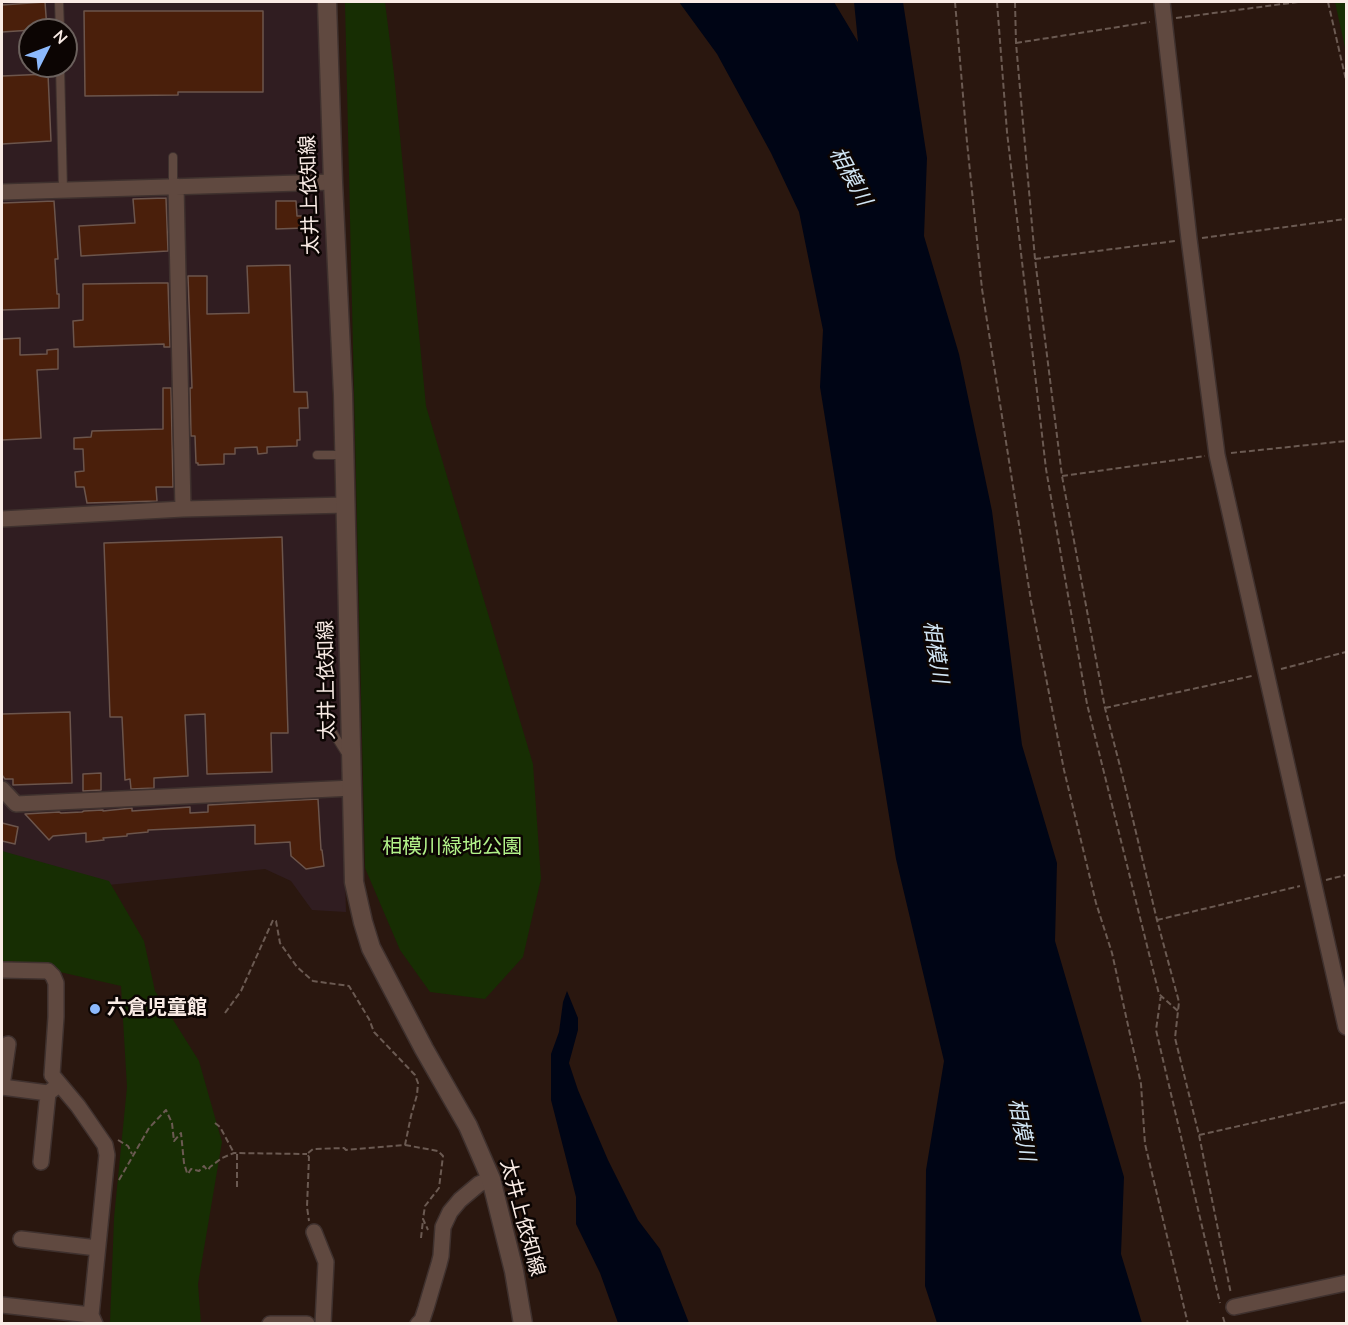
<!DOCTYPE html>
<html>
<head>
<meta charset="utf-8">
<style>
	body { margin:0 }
	#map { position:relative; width:1348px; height:1325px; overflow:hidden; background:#2a170f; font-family:"Nunito Sans",sans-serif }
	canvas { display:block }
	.frame { position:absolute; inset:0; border:3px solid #f9ebe5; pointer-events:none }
	.north { position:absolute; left:18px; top:18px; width:60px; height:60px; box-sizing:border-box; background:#0c0503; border:2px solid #6b615d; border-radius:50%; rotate:48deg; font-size:16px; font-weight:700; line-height:24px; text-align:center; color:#f9ebe5 }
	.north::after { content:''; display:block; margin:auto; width:21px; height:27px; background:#8cb9fc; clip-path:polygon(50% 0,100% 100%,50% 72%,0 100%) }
</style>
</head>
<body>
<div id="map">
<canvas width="1348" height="1325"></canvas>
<div class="frame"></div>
<div class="north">N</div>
</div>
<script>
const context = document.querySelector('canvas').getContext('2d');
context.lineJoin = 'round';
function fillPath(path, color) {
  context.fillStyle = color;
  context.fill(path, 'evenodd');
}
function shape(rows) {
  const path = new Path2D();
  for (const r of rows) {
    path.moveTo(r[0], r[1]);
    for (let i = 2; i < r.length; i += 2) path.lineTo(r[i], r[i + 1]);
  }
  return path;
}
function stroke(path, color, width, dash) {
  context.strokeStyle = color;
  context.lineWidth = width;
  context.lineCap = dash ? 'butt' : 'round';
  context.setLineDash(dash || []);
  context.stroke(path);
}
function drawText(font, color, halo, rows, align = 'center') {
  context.font = font + ' "Nunito Sans","Noto Sans JP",sans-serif';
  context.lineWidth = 5;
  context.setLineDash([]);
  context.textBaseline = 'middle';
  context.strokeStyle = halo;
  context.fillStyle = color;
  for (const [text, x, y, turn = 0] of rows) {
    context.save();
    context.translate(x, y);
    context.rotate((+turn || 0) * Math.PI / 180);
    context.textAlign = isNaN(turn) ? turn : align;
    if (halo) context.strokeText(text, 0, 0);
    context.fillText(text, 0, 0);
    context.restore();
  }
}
fillPath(shape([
	[2,2,322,2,346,912,312,910,291,881,265,869,79,888,2,877],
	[30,30,66,30,66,66,30,66]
]), '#301d21');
fillPath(shape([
	[345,2,385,2,394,74,426,406,533,764,541,879,523,957,485,999,430,992,400,950,365,868],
	[1335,2,1346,2,1346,52],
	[2,851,109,881,144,941,155,991,199,1061,222,1142,198,1284,201,1323,110,1323,114,1218,127,1087,121,986,12,961,2,962]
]), '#172e03');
fillPath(shape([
	[679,2,834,2,858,42,854,2,903,2,927,158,924,236,959,354,992,511,1022,745,1057,863,1055,941,1124,1177,1121,1254,1142,1323,937,1323,925,1286,926,1170,944,1061,896,859,820,387,823,330,799,212,771,153,717,54],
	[567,991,578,1018,578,1030,569,1063,578,1090,608,1160,638,1220,660,1249,689,1323,618,1323,600,1273,576,1224,576,1197,551,1100,551,1054,559,1032,563,1002]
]), '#000515');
const building = shape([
	[45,2,47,29,2,32,2,5,45,2],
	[84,11,263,11,263,92,178,92,178,95,85,96,84,11],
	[48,74,51,141,2,144,2,76,48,74],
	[166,198,168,251,81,256,79,226,135,223,133,199,166,198],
	[54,201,58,259,55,259,57,294,59,294,59,308,2,310,2,203,54,201],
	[276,201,296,201,297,216,303,216,304,228,276,229,276,201],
	[290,265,294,392,307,392,308,408,299,408,300,440,297,440,297,446,267,447,267,453,258,454,257,447,235,448,235,454,224,454,224,464,198,465,198,463,196,463,195,436,191,436,190,388,192,388,188,276,207,276,207,314,249,313,247,266,290,265],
	[157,283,168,283,170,347,164,347,164,344,74,347,73,321,83,320,83,284,157,283],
	[20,338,20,355,47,354,47,350,58,349,58,369,37,370,41,438,2,440,2,339,20,338],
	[163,388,171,388,173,487,156,487,157,501,87,503,84,487,76,487,75,472,84,471,83,449,74,449,74,438,91,437,92,431,163,429,163,388],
	[282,537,288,733,271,733,272,772,207,774,205,714,185,715,188,776,154,778,154,788,131,789,130,779,125,780,122,717,110,717,104,543,282,537],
	[70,712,72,783,13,785,13,779,5,779,2,775,2,714,70,712],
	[101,773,101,790,83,791,83,774,101,773],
	[318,799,321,850,322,850,324,866,306,869,291,856,290,842,255,844,255,825,148,830,148,832,127,834,127,836,103,838,104,840,86,842,86,833,53,836,49,840,25,814,59,812,61,813,82,812,84,811,103,810,103,811,132,808,132,811,190,807,190,813,208,812,208,805,318,799],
	[2,823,18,827,15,844,2,841,2,823]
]);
fillPath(building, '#4a1f0b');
stroke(building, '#6c554c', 1.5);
const service = shape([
	[59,2,60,30],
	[60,66,63,190],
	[173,157,173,186],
	[317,455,343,455],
	[332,731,345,752,348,753]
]);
const minor = shape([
	[1162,2,1189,239,1217,455,1346,1027],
	[176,186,183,509],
	[2,192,333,182],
	[2,519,183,509,346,505],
	[2,789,16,804,353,788],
	[2,970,48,971,53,976,56,983,56,1017,52,1075,78,1106,105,1145,107,1155,91,1315,95,1324],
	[2,1086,8,1044],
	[2,1087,48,1093,56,1087],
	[41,1162,48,1093],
	[314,1232,326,1262,323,1324],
	[21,1239,97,1248],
	[2,1305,91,1315],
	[1234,1307,1346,1283],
	[270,1324,307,1324],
	[418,1324,422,1320,426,1308,439,1264,441,1256,443,1227,450,1212,460,1200,479,1184,491,1179]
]);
const secondary = shape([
	[327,2,333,182,343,394,354,882,363,922,371,948,424,1049,468,1126,491,1179,514,1271,523,1324]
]);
stroke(service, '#3f312e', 10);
stroke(minor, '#3f312e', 18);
stroke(secondary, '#3f312e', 21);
stroke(shape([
	[955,2,967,142,982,289,1031,601,1064,770,1096,903,1112,953,1141,1084,1145,1144,1188,1324],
	[997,2,1007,132,1046,469,1087,704,1159,994,1178,1011],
	[1015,2,1016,43,1035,259,1062,476,1105,708,1122,774,1157,920,1179,1002,1175,1038,1199,1135,1231,1294],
	[1328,2,1346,80],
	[1176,18,1298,2],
	[1016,43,1150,22],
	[1202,238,1346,219],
	[1035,259,1175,241],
	[1231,453,1346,441],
	[1062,476,1205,456],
	[1281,669,1346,652],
	[1105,708,1252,676],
	[1326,880,1346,875],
	[1157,920,1300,886],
	[1161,995,1156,1030,1220,1303],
	[225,1013,241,991,273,920,276,921,280,943,297,967,313,981,349,986,369,1019,374,1032,415,1075,418,1083,417,1095,411,1116,405,1145,346,1150,344,1148,313,1149,307,1154,309,1157,307,1207,309,1221],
	[215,1123,220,1127,234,1153],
	[1199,1135,1346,1102],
	[118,1140,128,1146,132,1154],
	[405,1145,438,1151,443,1156,439,1188,425,1206,423,1219,428,1230],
	[119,1180,149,1128,166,1110,172,1123,174,1141,181,1133,184,1163,187,1173,188,1174,191,1169,199,1171,204,1166,207,1170,208,1170,210,1167,222,1158,234,1153,307,1154],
	[237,1187,237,1154],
	[421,1238,423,1220],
	[1223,1317,1225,1324]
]), '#6b5a52', 2, [6, 3]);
stroke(service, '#604940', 8);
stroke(minor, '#604940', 15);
stroke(secondary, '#604940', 18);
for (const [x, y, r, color] of [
	[95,1009,6,"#8cb9fc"]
]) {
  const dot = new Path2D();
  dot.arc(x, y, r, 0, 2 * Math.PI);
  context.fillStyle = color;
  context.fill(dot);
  stroke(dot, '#0c0503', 2);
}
drawText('20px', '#f9ebe5', '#0c0503', [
	["太井上依知線",311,195,-92],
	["太井上依知線",328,680,-91],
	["太井上依知線",521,1218,75]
]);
drawText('20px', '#b2f289', '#0c0503', [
	["相模川緑地公園",452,848]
]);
drawText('bold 20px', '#f9ebe5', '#0c0503', [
	["六倉児童館",107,1009]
], 'left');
drawText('italic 21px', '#d1e5f4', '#0c0503', [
	["相模川",849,177,61],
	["相模川",934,652,81],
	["相模川",1020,1130,79]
]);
</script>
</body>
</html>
